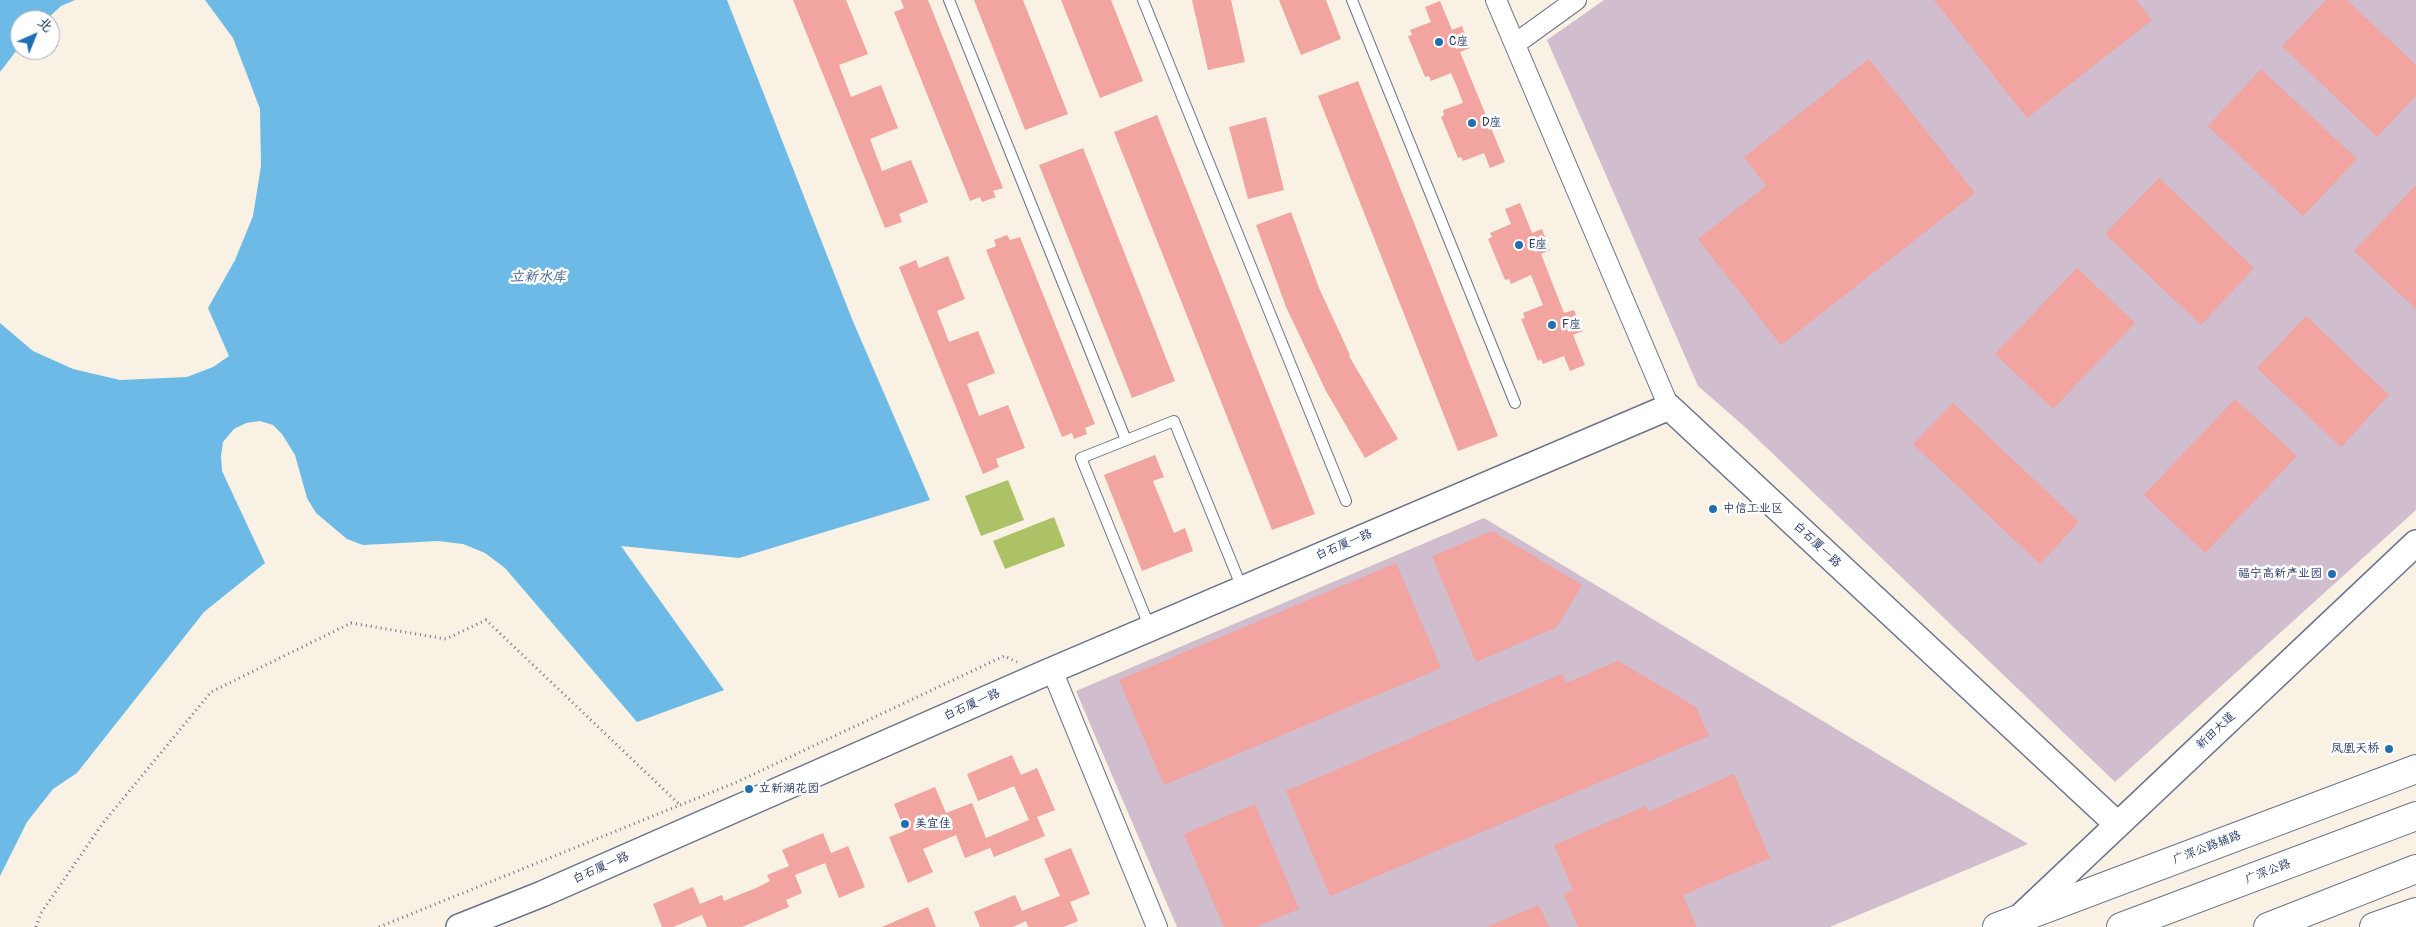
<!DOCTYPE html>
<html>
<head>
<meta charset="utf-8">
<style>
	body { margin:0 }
	#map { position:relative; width:2416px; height:927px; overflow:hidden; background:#f9f1e3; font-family:Pangolin,"LXGW WenKai TC",sans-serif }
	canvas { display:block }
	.north { position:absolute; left:10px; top:10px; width:50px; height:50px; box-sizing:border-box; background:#fff; border:1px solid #a4acbf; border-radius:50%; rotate:44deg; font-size:14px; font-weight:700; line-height:20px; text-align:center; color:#1b2f5e }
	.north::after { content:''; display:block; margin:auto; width:18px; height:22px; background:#1f6fb2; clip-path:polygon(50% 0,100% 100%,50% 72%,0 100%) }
</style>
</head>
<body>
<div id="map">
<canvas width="2416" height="927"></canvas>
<div class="north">北</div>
</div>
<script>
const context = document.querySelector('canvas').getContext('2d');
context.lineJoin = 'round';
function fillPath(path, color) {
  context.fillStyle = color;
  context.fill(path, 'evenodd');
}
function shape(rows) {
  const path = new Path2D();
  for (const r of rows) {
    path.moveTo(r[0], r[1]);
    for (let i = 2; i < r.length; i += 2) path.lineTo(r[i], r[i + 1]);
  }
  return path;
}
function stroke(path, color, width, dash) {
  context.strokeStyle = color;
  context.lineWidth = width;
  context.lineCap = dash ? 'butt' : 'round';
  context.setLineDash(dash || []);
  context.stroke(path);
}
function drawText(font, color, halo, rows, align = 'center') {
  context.font = font + ' Pangolin,"LXGW WenKai TC",sans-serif';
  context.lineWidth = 5;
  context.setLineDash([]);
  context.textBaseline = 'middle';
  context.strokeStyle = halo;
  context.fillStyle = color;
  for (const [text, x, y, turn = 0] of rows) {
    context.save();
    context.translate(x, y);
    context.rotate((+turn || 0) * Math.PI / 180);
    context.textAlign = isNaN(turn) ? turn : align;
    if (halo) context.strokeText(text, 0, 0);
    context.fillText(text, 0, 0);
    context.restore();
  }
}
fillPath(shape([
	[1604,0,2416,0,2416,510,2115,782,1745,427,1698,386,1547,40],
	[1484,518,2028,844,1830,927,1177,927,1076,691]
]), '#d0bdcd');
fillPath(shape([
	[1008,480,1024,520,981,536,965,496],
	[1054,517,1065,546,1005,569,993,541]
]), '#adc266');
fillPath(shape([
	[0,0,75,0,61,6,46,20,20,20,20,46,0,72],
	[205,0,727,0,852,319,930,500,739,558,621,546,724,690,637,722,505,568,485,553,463,544,438,541,363,545,347,539,316,513,307,498,295,455,282,434,273,425,260,421,246,423,234,429,223,442,221,456,222,471,265,563,204,612,77,773,53,789,27,822,0,876,0,323,33,351,73,369,120,380,187,377,213,367,229,356,208,308,235,260,253,216,261,166,260,109,233,38]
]), '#6dbae7');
fillPath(shape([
	[793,0,846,0,868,54,839,65,851,97,881,85,898,128,870,139,882,171,911,160,928,202,899,214,902,222,885,228],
	[901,0,928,0,1003,188,993,191,996,197,982,202,980,197,970,201,894,12,904,8],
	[974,0,1023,0,1068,114,1025,130],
	[1061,0,1111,0,1143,81,1100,98],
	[1192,0,1231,0,1245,62,1208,70],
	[1279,0,1326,0,1341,39,1301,55],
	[1934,0,2136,0,2152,20,2027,118],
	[2326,0,2347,0,2416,65,2416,96,2377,137,2282,46],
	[1440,1,1452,30,1462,26,1470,48,1460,52,1505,162,1490,168,1484,153,1463,161,1461,157,1458,158,1441,117,1444,115,1443,110,1463,103,1457,87,1451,73,1431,81,1429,76,1425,77,1408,36,1412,35,1410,30,1431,22,1425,7],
	[1869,59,1975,193,1781,345,1698,239,1766,186,1744,157],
	[2261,69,2357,159,2303,216,2208,126],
	[1358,81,1498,436,1458,451,1318,96],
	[1157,115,1315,514,1272,530,1114,132],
	[1266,117,1284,190,1248,199,1229,127],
	[1083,148,1175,381,1132,398,1039,165],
	[2159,178,2254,268,2201,325,2105,234],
	[2416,185,2416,309,2354,251],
	[1520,203,1532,233,1542,229,1550,250,1541,254,1564,313,1574,310,1583,331,1573,335,1585,365,1570,371,1564,356,1543,364,1541,359,1538,361,1521,319,1525,318,1523,313,1543,305,1531,275,1511,284,1509,279,1505,280,1488,239,1492,237,1490,233,1511,224,1505,209],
	[1291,212,1319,288,1350,355,1349,356,1398,439,1365,458,1326,391,1286,307,1256,225],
	[1007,235,1010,240,1020,237,1095,424,1085,428,1087,434,1074,439,1072,433,1062,437,986,250,996,246,994,240],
	[948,256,965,299,937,311,949,342,978,331,995,373,967,384,979,416,1008,405,1025,448,996,459,999,467,983,474,899,267,916,260,919,268],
	[2077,268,2135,323,2053,409,1995,354],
	[2306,316,2389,395,2341,447,2257,368],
	[2235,399,2297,456,2205,553,2144,495],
	[1953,403,2079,522,2040,564,1913,444],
	[1155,455,1164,477,1153,481,1174,533,1185,528,1193,551,1142,571,1104,475],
	[1492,531,1582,585,1557,627,1476,662,1432,556],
	[1396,563,1441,668,1164,785,1119,680],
	[1618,661,1696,707,1709,736,1330,896,1286,791,1562,674,1566,683],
	[1012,755,1021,775,1037,768,1055,810,1037,817,1045,836,994,857,986,838,1029,820,1014,786,978,801,967,774],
	[1734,774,1770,858,1683,895,1697,927,1578,927,1564,894,1573,890,1554,845,1646,806,1648,812],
	[935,787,946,813,972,803,990,848,965,858,956,835,923,849,933,872,908,883,889,837,905,831,894,804],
	[1255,804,1299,909,1256,927,1224,927,1184,834],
	[823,833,831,853,848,846,865,887,839,898,825,863,795,875,802,893,786,900,789,907,742,927,707,927,702,915,673,927,662,927,653,904,693,887,700,904,722,895,724,901,756,888,770,881,767,875,789,866,782,850],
	[1071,848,1090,894,1070,902,1078,921,1064,927,1028,927,1026,921,1013,927,980,927,974,912,1015,895,1022,911,1060,896,1044,859],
	[1539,905,1549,927,1487,927],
	[928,907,936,927,882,927]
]), '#f2a4a0');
const service = shape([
	[949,0,1126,440],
	[1143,0,1346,501],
	[1352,0,1515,403],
	[1150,628,1081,458,1174,421,1242,588]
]);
const minor = shape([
	[1496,0,1669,407],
	[1515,44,1576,0],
	[1052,670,1157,927]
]);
const tertiary = shape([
	[2019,918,2416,543],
	[459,927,542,894,1043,674,1669,407,2117,824]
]);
const primary = shape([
	[1997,927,2416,769],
	[2374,927,2416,912]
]);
const trunk = shape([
	[2121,927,2416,816],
	[2268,927,2416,869]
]);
stroke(service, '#69738d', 12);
stroke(minor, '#69738d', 22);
stroke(tertiary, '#69738d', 28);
stroke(primary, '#69738d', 30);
stroke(trunk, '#69738d', 30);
stroke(shape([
	[36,927,41,913,103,823,211,692,351,623,446,639,486,620,680,805],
	[379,927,737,782,1004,656,1017,662]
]), '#69738d', 3, [1, 4]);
stroke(service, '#fff', 10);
stroke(minor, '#fff', 20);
stroke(tertiary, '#fff', 25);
stroke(primary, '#fff', 28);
stroke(trunk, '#fff', 28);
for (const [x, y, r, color] of [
	[1439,42,5,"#1f6fb2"],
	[1472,123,5,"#1f6fb2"],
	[1519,245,5,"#1f6fb2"],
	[1552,325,5,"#1f6fb2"],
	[1713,509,5,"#1f6fb2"],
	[2332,574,5,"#1f6fb2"],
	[2389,749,5,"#1f6fb2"],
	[749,789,5,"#1f6fb2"],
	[905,824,5,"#1f6fb2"]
]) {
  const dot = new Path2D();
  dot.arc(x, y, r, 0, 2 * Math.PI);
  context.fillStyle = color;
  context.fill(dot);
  stroke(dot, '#fff', 2);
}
drawText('12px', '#1b2f5e', '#fff', [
	["C座",1449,42],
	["D座",1482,123],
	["E座",1529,245],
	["F座",1562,325],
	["中信工业区",1723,509],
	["福宁高新产业园",2322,574,"right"],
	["凤凰天桥",2379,749,"right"],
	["立新湖花园",759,789],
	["美宜佳",915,824]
], 'left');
drawText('12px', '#1b2f5e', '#fff', [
	["白石厦一路",1344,545,-23],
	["白石厦一路",1817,545,43],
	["白石厦一路",972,705,-24],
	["新田大道",2216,731,-43],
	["广深公路辅路",2207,848,-21],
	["白石厦一路",601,868,-24],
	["广深公路",2268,872,-21]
]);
drawText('italic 14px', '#345987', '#fff', [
	["立新水库",538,277]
]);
</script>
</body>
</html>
